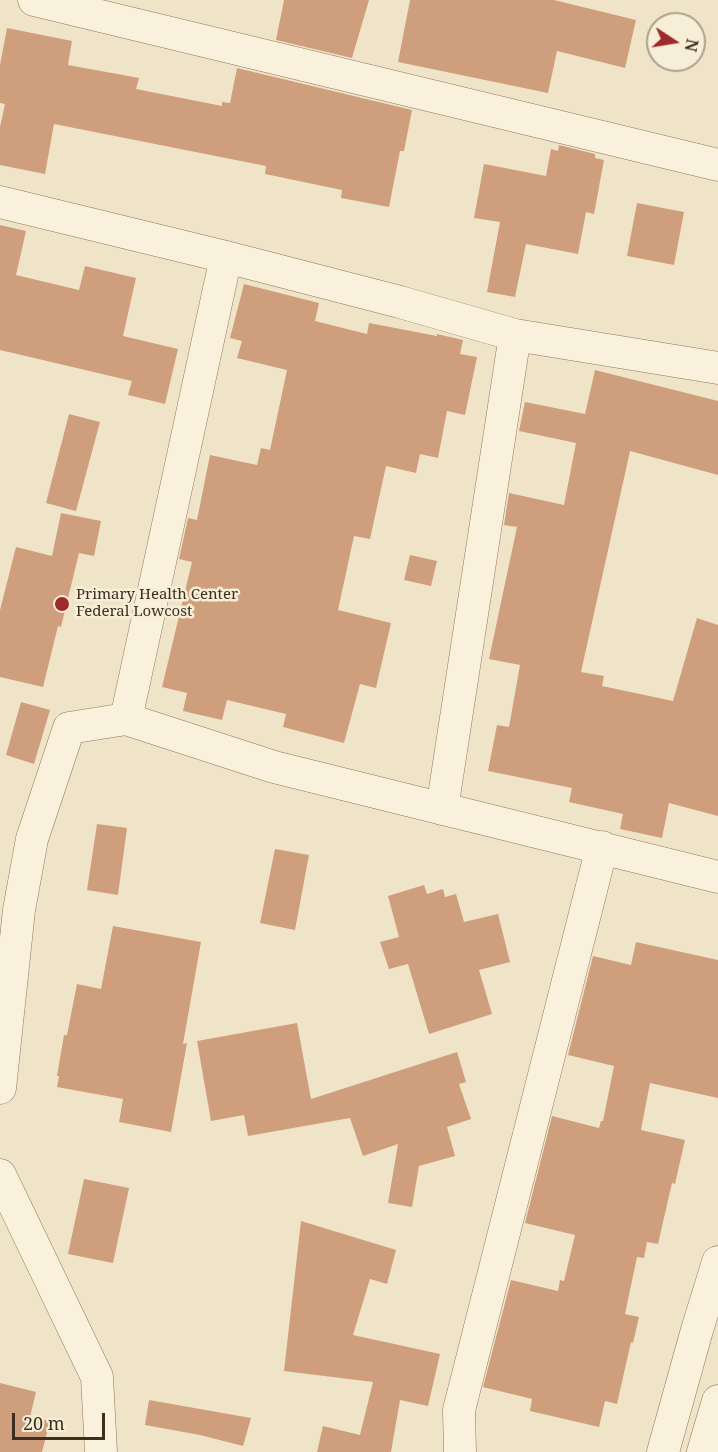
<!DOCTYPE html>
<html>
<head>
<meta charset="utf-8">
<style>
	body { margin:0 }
	#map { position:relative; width:718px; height:1452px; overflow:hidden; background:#f0e4c8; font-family:"Noto Serif",serif }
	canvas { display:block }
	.north { position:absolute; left:646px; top:12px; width:60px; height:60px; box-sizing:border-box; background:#f7eed8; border:2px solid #ada18e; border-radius:50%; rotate:102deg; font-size:16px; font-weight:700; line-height:24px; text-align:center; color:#3d2e20 }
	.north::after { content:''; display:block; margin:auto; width:21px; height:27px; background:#9e2a2b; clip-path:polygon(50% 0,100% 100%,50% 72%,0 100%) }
	.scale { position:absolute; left:12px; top:1413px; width:93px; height:27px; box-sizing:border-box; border:3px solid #3d2e20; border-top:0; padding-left:8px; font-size:18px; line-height:21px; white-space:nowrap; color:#3d2e20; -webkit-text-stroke:4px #f7eed8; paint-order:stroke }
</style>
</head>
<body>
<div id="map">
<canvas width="718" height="1452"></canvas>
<div class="north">N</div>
<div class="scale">20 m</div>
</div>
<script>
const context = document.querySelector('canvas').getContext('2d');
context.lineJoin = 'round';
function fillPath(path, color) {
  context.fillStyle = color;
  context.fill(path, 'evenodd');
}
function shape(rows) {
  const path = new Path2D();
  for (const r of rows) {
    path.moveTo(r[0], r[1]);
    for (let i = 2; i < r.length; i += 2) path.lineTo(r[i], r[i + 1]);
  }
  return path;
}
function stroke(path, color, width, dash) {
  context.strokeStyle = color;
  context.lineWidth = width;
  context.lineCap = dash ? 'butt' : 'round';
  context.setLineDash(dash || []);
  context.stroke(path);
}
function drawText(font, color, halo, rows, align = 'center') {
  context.font = font + ' "Noto Serif",serif';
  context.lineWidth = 5;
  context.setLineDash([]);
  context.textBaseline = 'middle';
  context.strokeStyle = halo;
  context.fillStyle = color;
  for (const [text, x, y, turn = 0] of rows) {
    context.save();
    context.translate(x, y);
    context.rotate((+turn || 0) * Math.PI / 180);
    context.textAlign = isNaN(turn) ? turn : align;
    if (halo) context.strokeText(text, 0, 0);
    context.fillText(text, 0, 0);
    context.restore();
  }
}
fillPath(shape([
	[284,0,369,0,352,58,276,40],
	[410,0,554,0,636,20,625,68,557,51,548,93,398,62],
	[7,28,72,41,68,65,139,78,136,89,222,106,222,102,230,103,237,68,412,110,404,151,400,151,389,207,341,198,342,190,265,174,266,166,54,124,45,174,0,165,0,127,5,104,0,103,0,65],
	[559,145,595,154,595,158,604,160,594,214,586,212,578,254,526,244,515,297,487,292,500,222,474,218,484,164,546,176,551,149,558,151],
	[637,203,684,212,674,265,627,256],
	[0,225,26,231,16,275,79,290,85,266,136,278,123,336,178,349,165,404,128,395,132,381,0,350],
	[244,284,319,303,315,321,367,334,369,323,437,336,437,334,463,340,460,354,477,357,465,415,447,411,438,458,420,454,416,473,386,466,370,539,354,536,338,610,391,623,376,688,360,684,344,743,283,727,286,714,227,700,222,720,183,711,187,693,162,687,192,562,179,559,188,518,197,520,210,455,257,465,261,448,270,450,287,370,237,358,242,341,230,338],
	[595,370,718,401,718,475,630,451,581,672,604,676,602,686,673,701,697,618,718,625,718,816,669,803,662,838,620,829,623,814,569,802,572,788,488,771,497,725,509,727,520,665,489,659,517,527,504,525,509,493,564,505,576,443,519,431,525,402,585,414],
	[69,414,100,422,76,511,46,503],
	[61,513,101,521,94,556,79,553,61,627,58,626,43,687,0,677,0,610,16,547,52,556],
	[410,555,437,561,431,586,404,580],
	[21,702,50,710,34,764,6,755],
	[97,824,127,828,118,895,87,890],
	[275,849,309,855,295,930,260,923],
	[424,885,427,894,443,889,445,897,456,894,464,922,498,914,510,962,479,970,492,1014,429,1034,408,964,389,969,380,942,399,937,388,896],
	[113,926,201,942,183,1044,187,1043,171,1132,119,1122,123,1099,57,1087,59,1076,57,1076,64,1035,67,1035,77,984,101,989],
	[636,942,718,960,718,1098,650,1083,641,1130,685,1140,675,1184,672,1183,658,1244,647,1242,644,1258,637,1257,625,1314,639,1317,633,1343,631,1342,617,1404,605,1401,599,1427,530,1411,532,1399,483,1387,511,1280,558,1291,560,1280,564,1281,575,1235,525,1223,552,1116,599,1128,601,1121,603,1121,614,1066,568,1055,593,956,631,965],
	[297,1023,311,1099,457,1052,466,1082,459,1084,471,1119,447,1127,455,1156,419,1166,412,1207,388,1203,398,1144,363,1156,350,1118,248,1136,244,1115,211,1121,197,1041],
	[84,1179,129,1188,113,1263,68,1254],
	[301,1221,396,1250,387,1284,370,1279,353,1335,440,1354,428,1406,400,1400,391,1452,317,1452,323,1426,360,1435,373,1382,284,1371],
	[0,1383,36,1392,30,1417,50,1421,42,1452,0,1452],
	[149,1400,251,1418,243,1446,200,1435,145,1425]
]), '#cf9f7d');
const minor = shape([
	[34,0,718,165],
	[0,202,226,257,400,302,515,335,718,368],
	[126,719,226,257],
	[442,809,515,335],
	[0,1088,19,910,32,839,69,728,126,719,274,767,718,877],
	[0,1175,97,1377,101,1452],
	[460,1452,459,1410,602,847],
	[663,1452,697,1330,718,1262],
	[703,1452,718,1401]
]);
stroke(minor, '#8d765c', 33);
stroke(minor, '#faf1dc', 32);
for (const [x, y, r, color] of [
	[62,604,8,"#9e2a2b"]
]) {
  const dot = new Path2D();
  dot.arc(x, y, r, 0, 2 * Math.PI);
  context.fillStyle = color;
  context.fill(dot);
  stroke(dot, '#f7eed8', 2);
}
drawText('15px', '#3d2e20', '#f7eed8', [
	["Primary Health Center",76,595],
	["Federal Lowcost",76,612]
], 'left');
</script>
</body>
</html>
